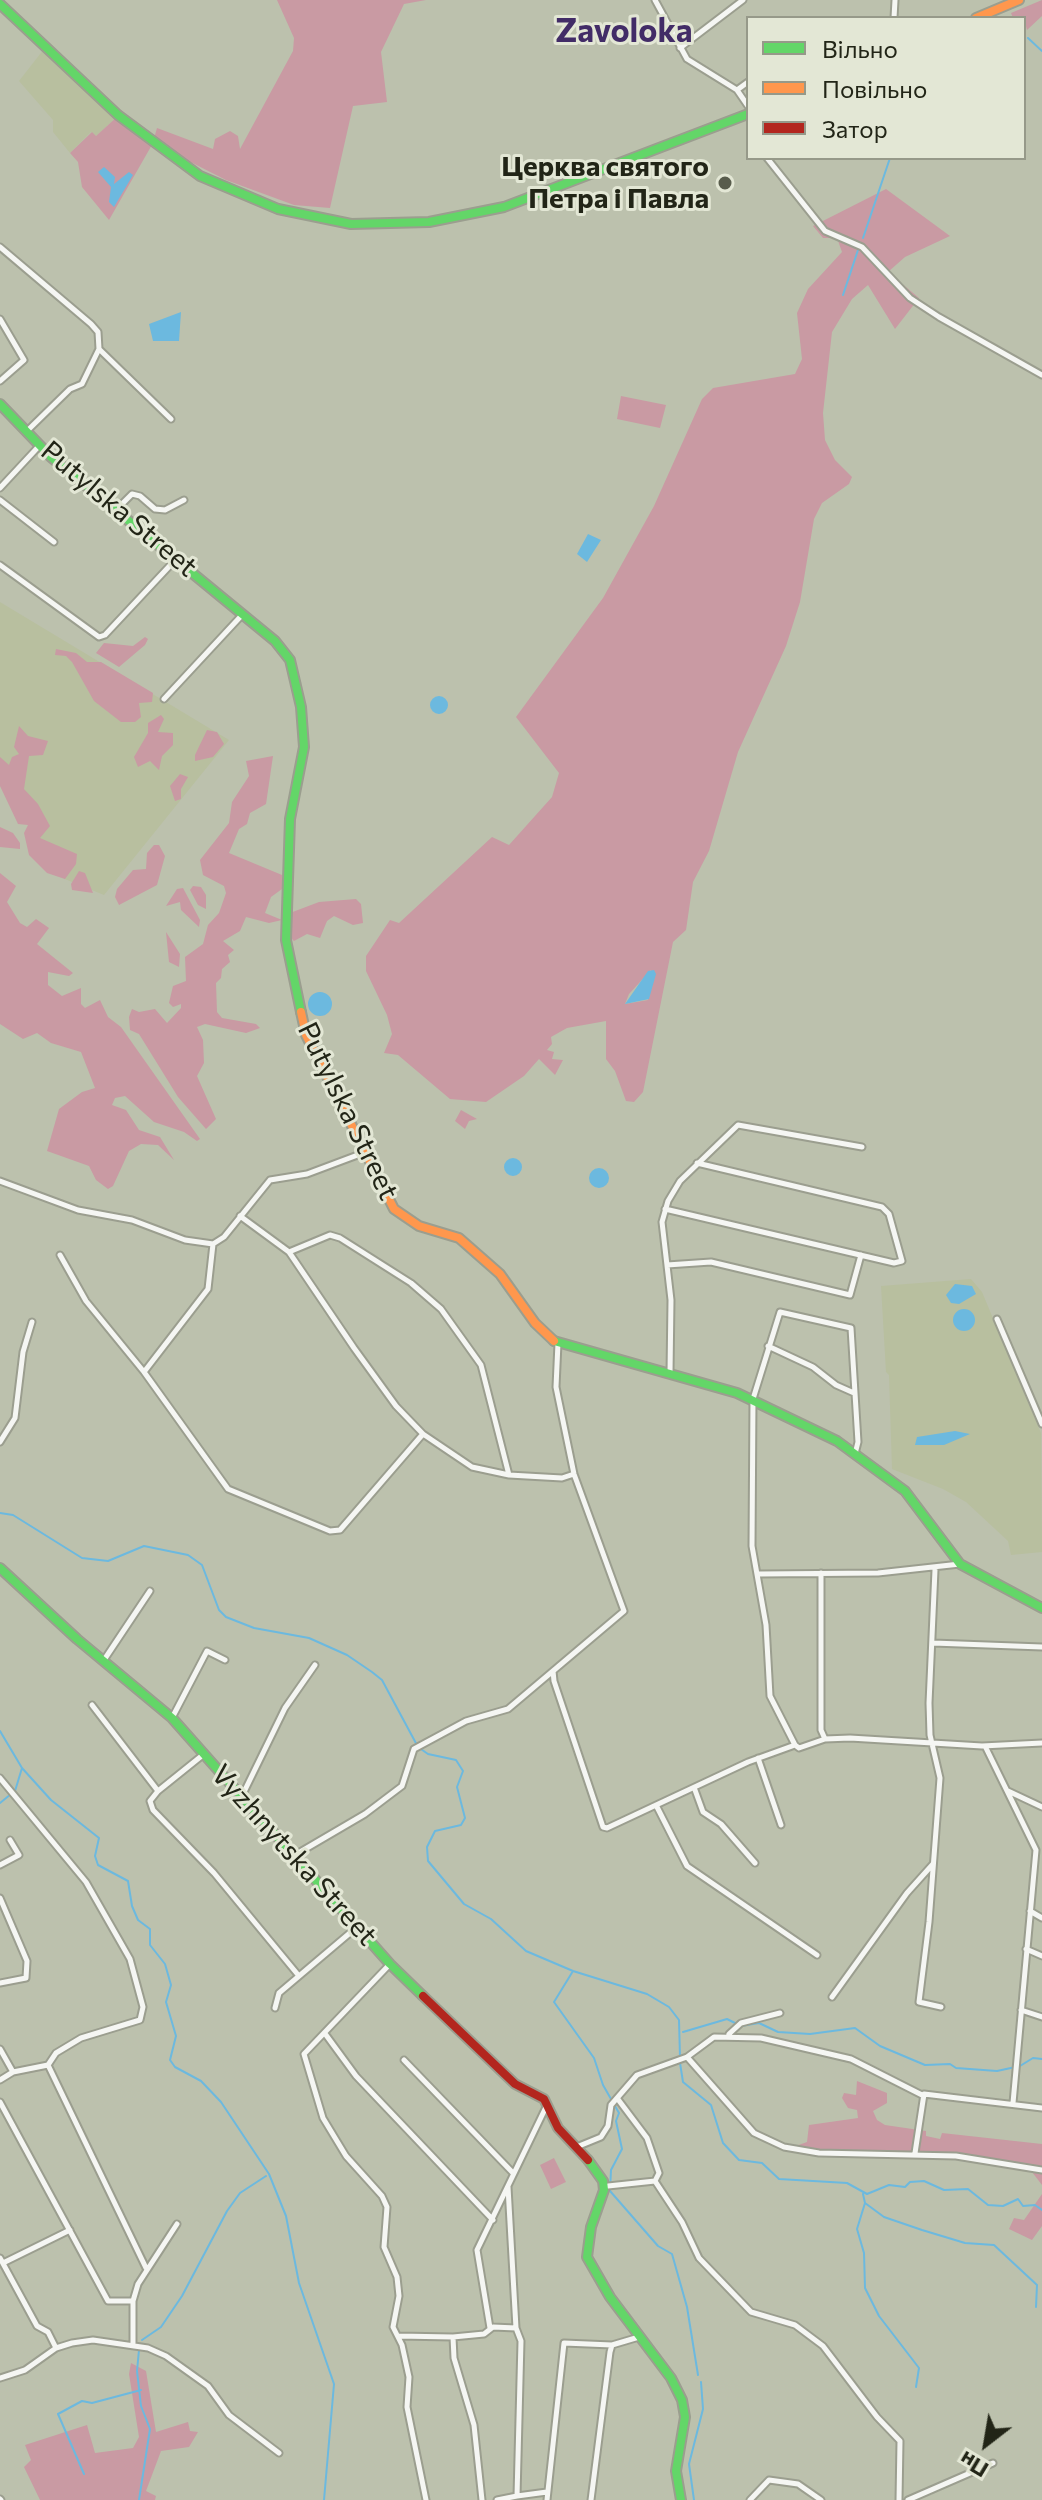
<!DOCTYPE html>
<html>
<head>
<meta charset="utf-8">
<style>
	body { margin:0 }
	#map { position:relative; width:1042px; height:2500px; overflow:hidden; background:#bcc1ad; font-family:Commissioner,sans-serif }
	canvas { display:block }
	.legend { position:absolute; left:746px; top:16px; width:280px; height:144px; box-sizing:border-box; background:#e3e7d5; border:2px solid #969989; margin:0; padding:10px 14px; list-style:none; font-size:24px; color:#222517 }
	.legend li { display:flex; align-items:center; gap:16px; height:40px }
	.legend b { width:40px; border:2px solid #969989 }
	.north { position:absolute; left:946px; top:2404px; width:80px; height:80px; -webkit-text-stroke:6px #e3e7d5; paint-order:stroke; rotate:211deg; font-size:22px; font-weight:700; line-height:32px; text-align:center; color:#222517 }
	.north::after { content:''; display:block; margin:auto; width:28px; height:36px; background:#222517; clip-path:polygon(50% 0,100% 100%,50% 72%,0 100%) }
</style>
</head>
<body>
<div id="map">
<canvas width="1042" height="2500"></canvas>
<ul class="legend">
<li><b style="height:10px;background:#63d668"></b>Вільно</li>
<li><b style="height:10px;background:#ff974d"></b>Повільно</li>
<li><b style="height:10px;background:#b3261e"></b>Затор</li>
</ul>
<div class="north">Пн</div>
</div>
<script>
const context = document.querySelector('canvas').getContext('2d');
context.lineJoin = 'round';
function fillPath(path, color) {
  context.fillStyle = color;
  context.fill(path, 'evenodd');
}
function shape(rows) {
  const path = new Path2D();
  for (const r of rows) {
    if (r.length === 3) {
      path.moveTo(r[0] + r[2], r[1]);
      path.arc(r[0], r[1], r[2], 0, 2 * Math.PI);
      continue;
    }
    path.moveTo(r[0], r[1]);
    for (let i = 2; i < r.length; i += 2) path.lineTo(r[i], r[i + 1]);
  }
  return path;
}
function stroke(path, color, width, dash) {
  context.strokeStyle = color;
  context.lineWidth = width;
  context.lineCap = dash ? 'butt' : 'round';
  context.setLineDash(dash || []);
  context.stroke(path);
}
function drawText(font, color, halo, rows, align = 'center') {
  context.font = font + ' Commissioner,sans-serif';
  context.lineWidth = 6;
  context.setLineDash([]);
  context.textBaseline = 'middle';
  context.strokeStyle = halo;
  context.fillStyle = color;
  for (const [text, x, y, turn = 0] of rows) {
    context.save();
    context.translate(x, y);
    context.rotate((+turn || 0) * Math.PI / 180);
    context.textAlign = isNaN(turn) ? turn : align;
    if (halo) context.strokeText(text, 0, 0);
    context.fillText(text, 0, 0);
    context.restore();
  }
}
fillPath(shape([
	[44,49,118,116,96,136,91,132,70,153,53,132,53,120,19,81],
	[0,602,229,740,104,895,50,873,0,766],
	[971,1279,982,1292,1041,1433,1042,1552,1011,1555,1008,1541,966,1502,943,1489,892,1469,889,1375,886,1372,881,1286]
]), '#b8bf9f');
fillPath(shape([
	[277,0,426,0,404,4,381,52,387,102,353,106,330,208,294,205,226,180,153,143,109,220,82,187,78,162,70,153,92,132,96,136,118,116,153,142,157,128,213,149,215,139,230,131,238,136,240,149,293,51,294,38],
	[1042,0,1042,16,1027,30,1024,18,1013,18,1011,13],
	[886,189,950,236,905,257,888,272,919,298,895,329,868,285,852,299,832,332,823,413,825,440,835,460,852,477,849,484,822,503,814,519,800,602,786,646,738,752,709,851,693,882,686,930,673,942,643,1092,634,1102,626,1101,615,1071,606,1059,606,1021,567,1028,551,1037,552,1044,547,1050,554,1052,552,1059,563,1060,555,1075,539,1059,524,1076,486,1102,450,1099,398,1055,384,1053,392,1034,387,1015,366,971,366,956,390,920,399,923,492,837,509,845,552,797,559,773,516,717,603,598,654,506,702,399,713,388,795,374,802,359,797,313,808,289,842,252,837,238,823,238,813,226],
	[651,970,648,1000,625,1004,629,994],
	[621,396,666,405,660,428,617,419],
	[145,637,148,639,145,645,119,667,96,653,104,643,133,646],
	[56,649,76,653,87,662,101,662,153,693,152,702,139,703,141,717,135,722,121,722,94,701,72,662,66,656,55,655],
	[161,715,164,719,158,732,173,733,173,745,162,756,159,770,150,761,138,767,134,757,148,733,148,723],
	[19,726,28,736,48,741,43,755,29,756,24,789,38,804,50,826,40,838,77,854,76,864,65,879,47,873,29,855,24,833,28,825,18,824,0,786,0,757,9,765,12,757,19,754,14,747],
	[207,730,217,732,224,744,213,757,195,761,195,755],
	[273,756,266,804,250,813,247,824,239,829,229,853,282,875,282,889,271,897,265,913,282,920,269,923,246,917,240,931,223,941,234,950,228,955,230,962,222,969,221,978,216,983,217,1012,222,1018,256,1024,260,1028,246,1033,205,1024,197,1027,203,1040,204,1063,197,1076,216,1119,206,1129,178,1097,139,1034,130,1030,129,1017,132,1009,139,1012,155,1009,167,1023,181,1008,181,1004,173,1007,169,1003,173,986,186,981,185,957,203,944,208,925,219,913,226,893,224,886,203,875,200,860,229,823,232,802,249,776,246,761],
	[180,774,188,777,181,789,181,799,175,801,170,786],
	[0,827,13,833,20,843,20,849,0,847],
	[154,845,159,845,165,856,157,885,119,905,115,897,117,889,133,870,146,869,147,853],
	[79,871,85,873,93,893,72,890,71,884],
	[0,873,16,886,7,902,20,923,27,927,36,919,49,928,37,944,73,973,69,976,48,972,48,985,62,996,81,988,81,1004,85,1008,100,1000,108,1017,121,1027,200,1139,197,1141,184,1132,154,1122,125,1096,115,1098,112,1105,126,1110,139,1130,160,1137,174,1160,158,1145,141,1144,129,1151,113,1186,108,1189,96,1180,89,1166,47,1151,59,1109,82,1092,95,1088,81,1052,51,1043,37,1033,23,1039,0,1024],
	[193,886,201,887,206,895,206,909,198,905,190,890],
	[183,888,200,920,199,927,181,910,180,902,166,906,177,889],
	[356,899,361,904,363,923,353,925,334,916,327,921,320,938,307,934,294,941,289,936,290,913,319,902],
	[166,932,180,954,179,967,169,962],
	[461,1110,477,1119,469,1121,465,1129,455,1121],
	[857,2081,887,2093,887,2103,873,2111,877,2120,885,2125,926,2131,926,2136,940,2139,942,2133,1042,2144,1042,2185,1032,2172,941,2156,792,2152,793,2147,807,2142,809,2125,858,2118,857,2110,848,2108,842,2098,844,2093,856,2095],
	[554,2158,566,2182,551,2189,540,2165],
	[1042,2194,1042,2226,1032,2240,1009,2229,1014,2218,1024,2220],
	[131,2363,146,2371,156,2432,188,2422,190,2431,198,2432,189,2447,161,2451,146,2491,156,2496,155,2500,40,2500,24,2467,31,2460,25,2445,87,2425,95,2453,133,2448,139,2437,129,2374]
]), '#c99aa3');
fillPath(shape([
	[104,167,115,177,114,184,129,172,133,175,114,207,109,202,111,187,98,172],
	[181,312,179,341,153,341,149,324],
	[588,534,601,540,587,562,577,554],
	[439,705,9],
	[648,971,654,970,656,974,649,999,625,1004],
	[320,1004,12],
	[513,1167,9],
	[599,1178,10],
	[955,1284,972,1286,976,1294,959,1304,951,1303,946,1295],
	[964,1320,11],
	[955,1431,970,1434,944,1445,915,1445,917,1437]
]), '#6cb9df');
stroke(shape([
	[1028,38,1042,51],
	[863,238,890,158],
	[843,295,859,247],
	[0,1513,13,1515,82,1558,108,1561,144,1546,188,1555,202,1565,219,1610,226,1617,254,1628,309,1638,347,1655,372,1672,382,1680,418,1747,428,1754,456,1760,463,1771,457,1787,465,1818,461,1825,435,1831,427,1847,428,1861,464,1904,491,1919,526,1951,573,1971,647,1994,669,2007,679,2020,680,2057],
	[0,1731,22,1768,51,1800,99,1838,95,1856,98,1865,128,1881,132,1906,138,1920,150,1929,150,1945,165,1964,171,1985,166,2002,176,2036,170,2060,175,2067,201,2081,221,2102,269,2174,286,2216,299,2283,334,2384,324,2500],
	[15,1791,22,1768],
	[0,1803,11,1794],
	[573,1971,554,2002,594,2058,603,2085,619,2113,616,2121,622,2149,611,2170,610,2191,658,2246,672,2254,687,2307,698,2375],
	[683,2032,727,2019,741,2026,759,2023,778,2032,810,2034,855,2028,880,2046,925,2065,950,2064,956,2068,997,2071,1020,2066,1033,2058,1042,2059],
	[680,2063,683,2082,711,2105,723,2143,739,2160,762,2163,779,2179,847,2183,867,2194,889,2185,905,2187,910,2182,924,2181,944,2190,968,2189,988,2205,1003,2206,1018,2199,1023,2206,1035,2205,1042,2210],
	[863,2194,865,2203,857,2229,864,2253,865,2288,879,2316,919,2368,916,2387],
	[865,2203,884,2217,922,2230,965,2243,994,2245,1037,2285,1036,2307],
	[142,2340,161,2327,182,2296,227,2211,240,2193,266,2176],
	[84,2474,58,2414,82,2401,92,2403,141,2390],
	[139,2500,150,2429,141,2406,137,2371,139,2350],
	[694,2500,689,2464,703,2409,701,2382]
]), '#6cb9df', 2);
const street = shape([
	[655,0,687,59,737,90,748,106],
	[894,18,895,0],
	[680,48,743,0],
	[737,90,748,82],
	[767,158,825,231,862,247,910,298,939,317,1042,375],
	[0,247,91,324,98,332,99,349,171,419],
	[0,319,24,360,0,381],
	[27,431,70,389,82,384,99,349],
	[0,488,40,445],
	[0,500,54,542],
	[116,510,132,494,140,496,155,509,165,510,184,500],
	[0,565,99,637,105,635,177,558],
	[164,699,242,615],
	[0,1181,78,1210,132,1220,185,1240,213,1244,224,1237,270,1180,307,1174,363,1153],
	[665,1209,894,1263,902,1261,889,1214,882,1207,697,1163],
	[240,1216,289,1252,354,1348,396,1406,423,1434,472,1467,509,1475,562,1478,574,1474],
	[289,1252,330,1235,340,1238,411,1283,441,1309,481,1365,509,1475],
	[60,1255,86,1301,144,1372,228,1489,330,1531,340,1530,423,1434],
	[667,1265,711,1262,850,1295,861,1255],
	[997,1319,1042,1424],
	[768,1346,813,1367,836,1385,854,1393],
	[144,1372,208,1289,213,1244],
	[670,1373,671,1300,662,1222,668,1201,680,1181,738,1125,862,1147],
	[0,1442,15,1418,23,1352,32,1322],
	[855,1454,858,1442,851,1328,780,1312,753,1399,752,1546,766,1625,770,1696,795,1745,799,1748,825,1739,850,1738,982,1746,1042,1743],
	[935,1570,929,1703,930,1735,940,1778,929,1922,919,2002,941,2007],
	[821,1573,821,1730,825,1739],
	[759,1574,878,1573,960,1564],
	[933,1643,1042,1647],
	[104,1660,150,1591],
	[553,1671,554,1681,603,1827,607,1828,748,1762,795,1745],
	[92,1705,158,1791,150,1801,153,1810,214,1873,299,1976],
	[172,1718,207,1651,225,1660],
	[985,1746,1036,1850,1013,2103],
	[758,1758,781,1825],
	[0,1778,86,1882,130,1959,143,2007,140,2020,81,2038,56,2053,48,2065],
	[695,1790,703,1812,721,1824,755,1863],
	[158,1791,204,1754],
	[1008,1791,1042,1807],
	[242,1796,285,1708,315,1665],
	[656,1805,687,1866,817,1955],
	[295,1855,365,1814,402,1786,414,1749,466,1721,508,1709,624,1611,574,1474,556,1387,558,1343],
	[0,1865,19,1855,10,1840],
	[0,1898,27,1961,26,1978,0,1983],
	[1030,1911,1042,1918],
	[1026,1949,1042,1956],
	[390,1964,304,2054,323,2118,346,2156,382,2196,387,2207,384,2247,397,2277,399,2296,393,2327,402,2345,409,2377,407,2407,426,2500],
	[832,1997,907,1893,933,1864],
	[275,2008,279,1993,357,1927],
	[1021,2010,1042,2017],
	[729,2034,741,2023,780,2013],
	[326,2035,356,2076,493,2220],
	[0,2049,13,2072,48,2065,146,2268],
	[687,2057,714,2037,761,2038,851,2059,922,2095],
	[404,2060,513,2173],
	[0,2080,13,2072],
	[617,2098,647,2138,659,2173,655,2181],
	[0,2102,108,2301,133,2301],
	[579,2146,601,2137,608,2126,611,2105,637,2075,687,2057,754,2133,784,2147,819,2153,956,2156,1042,2170],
	[915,2153,924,2094,1042,2108],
	[608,2186,655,2181,682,2222,699,2258,751,2312,795,2325,823,2346,877,2417,900,2441,899,2500],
	[508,2187,516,2328,521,2341,517,2496,547,2492],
	[0,2258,37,2326,48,2332,56,2348],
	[3,2263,70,2230],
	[490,2328,477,2250,547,2105],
	[398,2336,453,2337,484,2334,493,2327,516,2328],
	[453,2337,454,2358,474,2425,482,2500],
	[133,2344,133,2301,138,2284,177,2224],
	[0,2378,25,2370,56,2348,72,2343,93,2340,148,2348,166,2356,208,2386,229,2415,279,2453],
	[0,2499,1,2500],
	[497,2500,517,2496],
	[547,2500,564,2343,612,2345],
	[591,2500,610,2352,612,2345,639,2337],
	[750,2500,769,2480,798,2484,821,2500],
	[908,2500,993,2463]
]);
const fast = shape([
	[0,4,118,115,200,176,278,209,351,224,429,222,504,207,748,114],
	[0,404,51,457,275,641,290,660,301,707,304,747,290,819,286,940,301,1012],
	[554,1341,737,1393,837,1441,905,1491,960,1564,1042,1608],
	[0,1568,77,1639,172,1718,390,1964,423,1996],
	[588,2160,603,2181,604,2190,591,2227,587,2257,610,2297,671,2378,682,2400,685,2417,676,2471,681,2500]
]);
const slow = shape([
	[976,18,1019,0],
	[301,1012,306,1035,394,1209,419,1226,459,1238,500,1274,535,1323,554,1341]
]);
const jam = shape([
	[423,1996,515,2084,544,2099,558,2128,588,2160]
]);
stroke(street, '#9b9e8f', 9);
stroke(fast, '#9b9e8f', 12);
stroke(slow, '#9b9e8f', 12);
stroke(jam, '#9b9e8f', 12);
stroke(street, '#f5f6f3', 5);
stroke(fast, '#63d668', 8);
stroke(slow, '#ff974d', 8);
stroke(jam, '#b3261e', 8);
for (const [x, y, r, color] of [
	[725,183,8,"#585c4c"]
]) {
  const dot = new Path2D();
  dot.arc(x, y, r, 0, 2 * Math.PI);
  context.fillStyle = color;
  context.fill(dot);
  stroke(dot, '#e3e7d5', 3);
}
drawText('bold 28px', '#222517', '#e3e7d5', [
	["Церква святого",709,167],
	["Петра і Павла",709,199]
], 'right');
drawText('28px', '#222517', '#e3e7d5', [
	["Putylska Street",119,509,40],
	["Putylska Street",348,1111,64],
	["Vyzhnytska Street",294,1855,48]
]);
drawText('bold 32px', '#422c67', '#e3e7d5', [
	["Zavoloka",624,31]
]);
</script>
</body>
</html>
